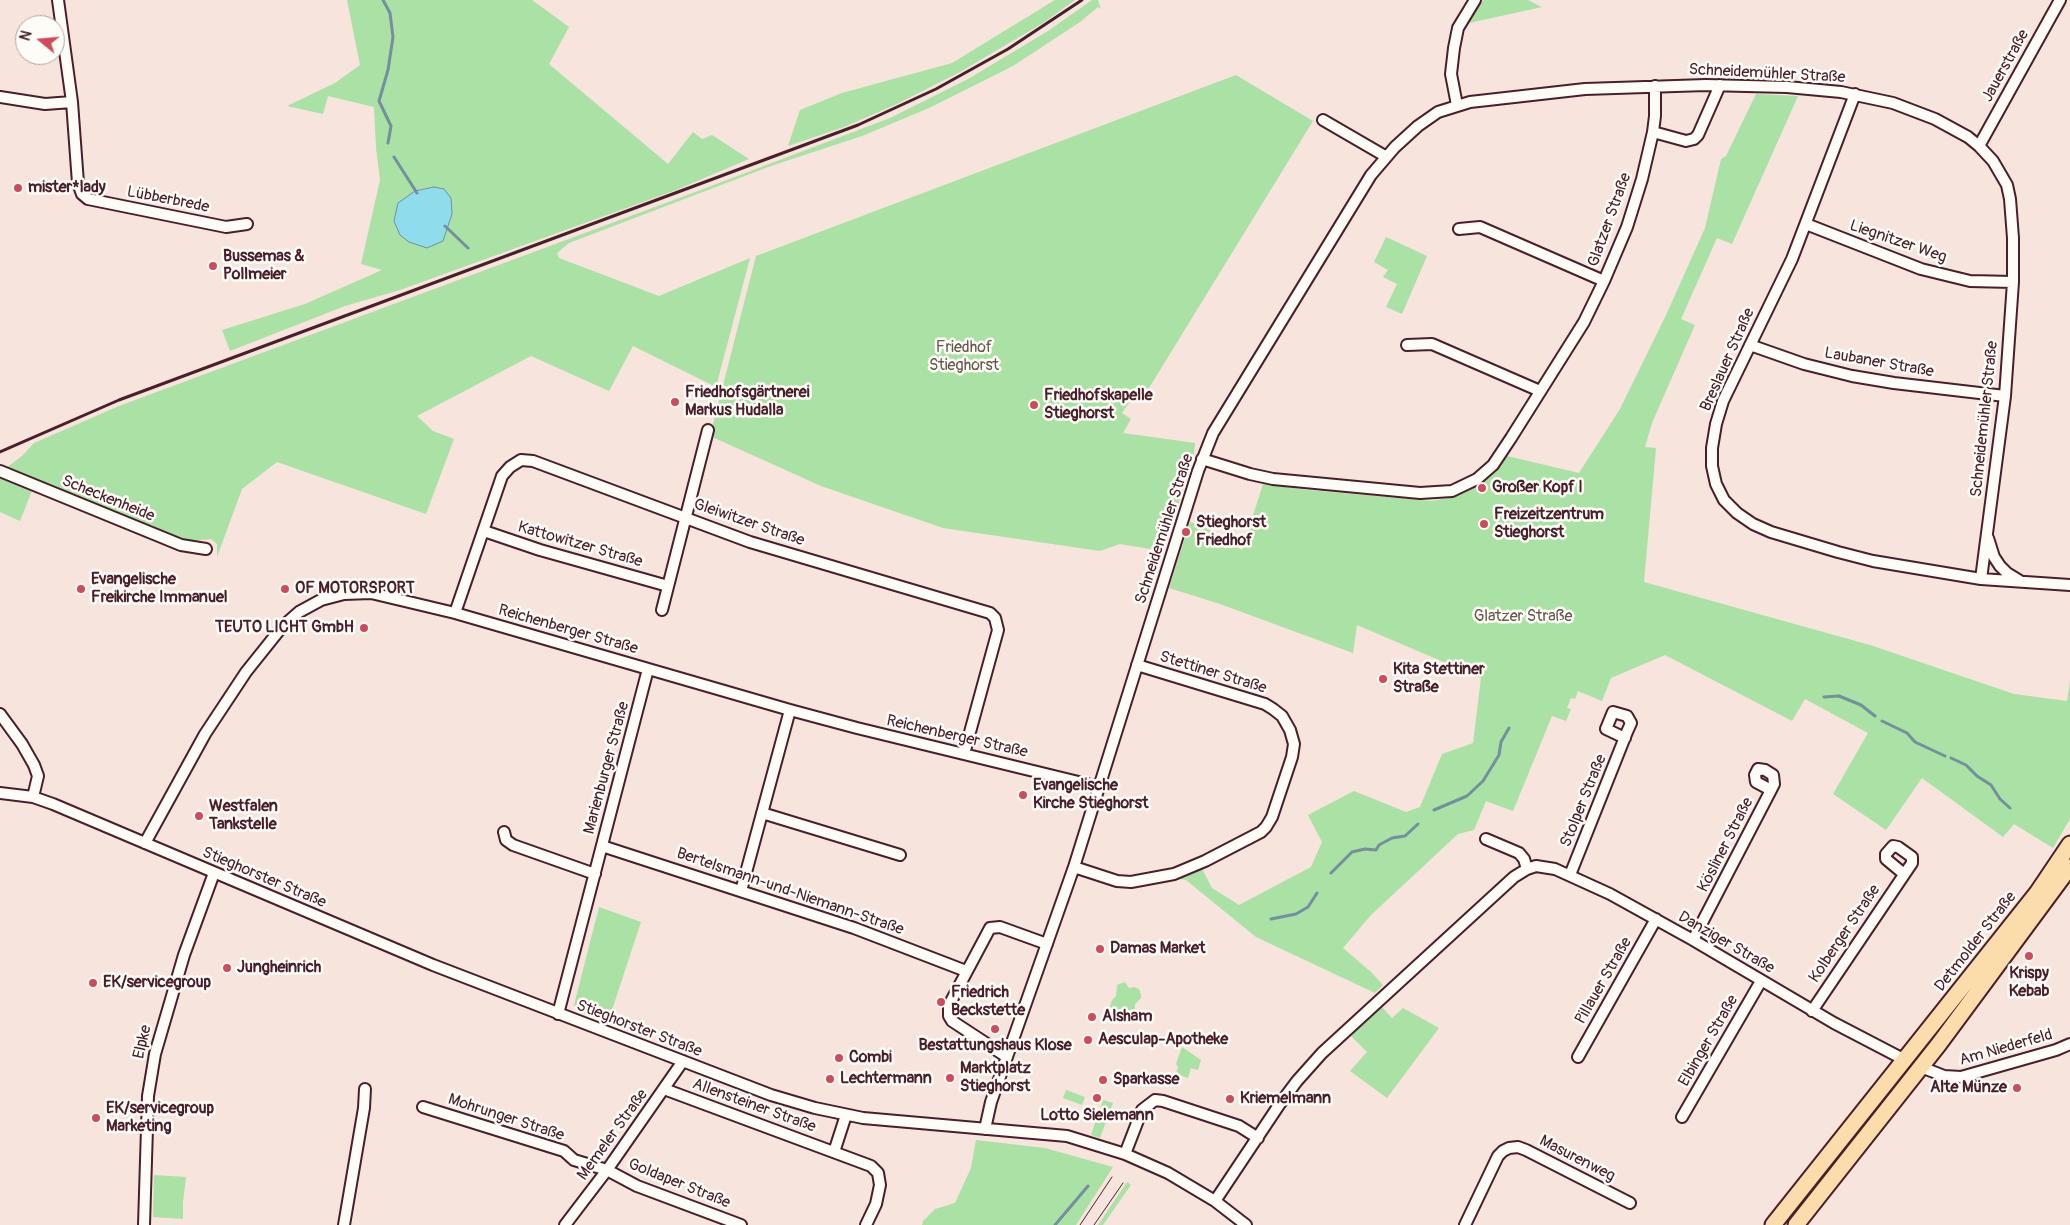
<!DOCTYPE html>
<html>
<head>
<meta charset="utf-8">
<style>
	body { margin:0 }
	#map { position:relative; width:2070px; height:1225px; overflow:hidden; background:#f6e4dd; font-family:Pangolin,sans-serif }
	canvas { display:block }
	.north { position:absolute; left:15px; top:15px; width:50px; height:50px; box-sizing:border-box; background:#fdfcf7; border:1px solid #b5a4a5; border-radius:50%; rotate:287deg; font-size:14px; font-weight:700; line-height:20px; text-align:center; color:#4a1f2b }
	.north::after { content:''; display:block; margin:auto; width:18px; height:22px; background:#d1495b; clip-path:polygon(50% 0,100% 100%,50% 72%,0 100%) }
</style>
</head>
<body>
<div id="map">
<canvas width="2070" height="1225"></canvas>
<div class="north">N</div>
</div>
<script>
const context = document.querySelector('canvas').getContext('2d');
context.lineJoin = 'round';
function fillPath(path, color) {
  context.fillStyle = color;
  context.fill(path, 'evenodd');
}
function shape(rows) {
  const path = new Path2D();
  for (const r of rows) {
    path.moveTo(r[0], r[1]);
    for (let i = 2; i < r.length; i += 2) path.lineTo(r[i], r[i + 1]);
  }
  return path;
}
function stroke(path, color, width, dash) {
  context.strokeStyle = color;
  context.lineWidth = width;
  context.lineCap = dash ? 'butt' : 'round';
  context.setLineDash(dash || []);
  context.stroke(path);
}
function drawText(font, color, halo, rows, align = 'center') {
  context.font = font + ' Pangolin,sans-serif';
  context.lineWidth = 5;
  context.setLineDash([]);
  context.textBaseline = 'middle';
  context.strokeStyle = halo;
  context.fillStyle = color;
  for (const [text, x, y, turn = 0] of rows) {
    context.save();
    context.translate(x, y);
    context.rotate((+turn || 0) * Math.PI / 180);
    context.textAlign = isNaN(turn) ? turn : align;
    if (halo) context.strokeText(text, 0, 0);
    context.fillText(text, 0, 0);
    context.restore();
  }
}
fillPath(shape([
	[347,0,532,0,569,27,549,64,668,164,693,132,702,139,712,135,749,159,676,190,400,290,345,306,230,351,222,330,305,304,382,270,361,264,380,180,376,148,374,107,328,96,323,114,287,106,335,83,360,65],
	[1055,0,1075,0,1043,23,960,72,897,104,844,127,788,146,800,110,842,93,952,63],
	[1092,0,1098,0,1101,9,1098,7,1080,22,1013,66,929,108,862,136,771,166,569,243,557,253,559,258,659,296,750,258,716,387,633,346,609,391,531,356,417,416,433,431,454,439,426,514,277,462,242,489,217,557,217,544,211,539,191,541,177,538,6,468,22,456,34,443,119,406,698,191,890,118,968,79,1048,31],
	[1483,0,1528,0,1542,7,1469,23],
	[1236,75,1313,121,1141,401,1133,397,1122,413,1131,419,1123,433,1195,443,1194,455,1163,551,1120,544,1100,551,943,528,821,486,710,436,756,256],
	[1756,94,1798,96,1732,244,1717,238,1681,319,1695,325,1652,423,1645,447,1656,448,1644,582,1870,645,2014,694,2067,701,2070,680,2070,819,2060,836,2053,848,2014,824,2003,837,1922,778,1886,830,1833,794,1868,733,1805,699,1792,721,1665,655,1611,678,1602,701,1578,691,1575,699,1571,698,1567,708,1571,709,1566,721,1552,716,1513,811,1486,801,1474,830,1458,834,1371,915,1343,948,1371,972,1383,985,1375,993,1256,937,1186,880,1179,879,1202,869,1212,888,1239,905,1311,867,1322,842,1308,815,1354,791,1406,812,1420,807,1442,754,1473,743,1481,678,1357,625,1353,653,1220,604,1169,588,1190,522,1202,525,1242,550,1263,484,1308,490,1432,501,1458,496,1476,486,1496,470,1507,456,1579,473,1620,409,1667,313,1705,228,1721,159,1726,156],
	[1386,237,1427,256,1402,314,1386,307,1397,284,1383,277,1388,270,1374,262],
	[0,474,33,488,20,521,0,512],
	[599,907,641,922,608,1022,578,1011,574,1005],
	[1125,982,1129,988,1134,987,1139,989,1141,995,1141,998,1135,1004,1135,1015,1129,1018,1124,1017,1120,1013,1113,1014,1110,1007,1112,1000,1116,996,1117,985],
	[1381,1006,1392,1018,1403,1008,1439,1028,1387,1098,1350,1071,1367,1052,1350,1035],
	[1182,1047,1201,1060,1198,1070,1191,1068,1188,1078,1176,1074,1178,1067,1176,1064],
	[1066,1090,1085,1097,1082,1105,1063,1098],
	[1103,1100,1113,1103,1100,1138,1091,1135],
	[976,1140,1045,1148,1113,1167,1076,1225,922,1225,923,1221,935,1209,955,1203,971,1168],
	[154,1175,186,1177,183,1202,183,1219,153,1217],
	[1127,1182,1131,1185,1103,1225,1098,1225]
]), '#aae1a4');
const water = shape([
	[434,187,444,189,451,198,452,214,443,241,427,248,409,242,400,235,394,221,398,203,415,191,434,187]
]);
fillPath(water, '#8edcec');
stroke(water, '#73909f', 1);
stroke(shape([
	[383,0,390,13,393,37,388,70,379,101,391,126,388,143],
	[394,157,417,193],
	[445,226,468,248],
	[1824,697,1839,696,1861,705,1875,716],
	[1882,721,1907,733,1915,742,1945,756],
	[1951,758,1966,765,1977,776,1991,785,2000,799,2010,808],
	[1434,810,1467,796,1483,781,1499,755,1501,742,1509,728],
	[1331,873,1352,852,1365,849,1376,850,1379,845,1392,838,1405,836,1418,824],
	[1271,919,1296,914,1308,907,1317,893],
	[1055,1225,1088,1186]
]), '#73909f', 3);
const minor = shape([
	[58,0,72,102,78,183,82,194,88,199,226,227,247,224],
	[1655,86,1655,116,1653,132,1686,141,1694,139,1698,135,1720,85],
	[1855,94,1792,259,1723,401,1716,424,1712,448,1712,466,1716,484,1724,500,1737,513,1753,524,1771,532,1838,552,1873,561,1981,579,2070,585],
	[0,97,45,104,72,102],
	[1457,105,1451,74,1454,48,1458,28,1475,0],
	[1323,120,1385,156],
	[1979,146,2060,0],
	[1806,224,1921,269,1970,281,2013,282],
	[1459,229,1480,227,1604,281],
	[1407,345,1432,344,1540,391],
	[1750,345,1804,364,1852,376,1894,383,2005,396],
	[1202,459,1250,474,1273,479,1420,493,1452,491,1477,479,1493,465,1511,438,1584,322,1604,281,1627,227,1642,179,1653,132],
	[0,471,181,545,206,549],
	[484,531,540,550,668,586],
	[1988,538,1994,557,2000,566,2007,573,2020,581],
	[662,610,708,430],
	[455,613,502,476,510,467,521,460,533,461,750,542,990,613,995,618,998,630,964,754],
	[0,714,22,744,34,765,38,776,33,797],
	[0,793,33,797,53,804,433,965,771,1095,815,1108,863,1118,1067,1136,1125,1154,1168,1173,1215,1201,1246,1225],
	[762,813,900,855],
	[504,832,506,840,513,845,595,874],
	[1486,839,1519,853,1524,859,1527,869],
	[145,843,205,734,246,672,282,627,299,612,321,600,344,594,371,593,455,613,790,710,857,728,1099,787],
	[602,846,854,928,966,971],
	[1074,867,1117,881,1131,882,1174,874,1205,861,1261,832,1266,827,1272,817,1292,757,1294,744,1290,730,1282,716,1273,709,1265,704,1137,665],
	[1570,875,1627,732,1631,723,1627,716,1613,712,1606,729,1625,738],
	[741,891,790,710],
	[1693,940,1771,790,1774,784,1773,775,1765,770,1758,769,1755,775,1756,782,1771,790],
	[1812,1011,1912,863,1912,857,1898,847,1893,846,1886,854,1886,859,1904,874],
	[558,1014,648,669],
	[1007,1057,952,1021,949,1016,949,1005,990,928,1000,927,1047,944],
	[1578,1057,1656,919],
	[1921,1067,1944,1076,1961,1077,2056,1050,2070,1044],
	[664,1089,871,1166,878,1173,880,1185,876,1204,866,1225],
	[423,1107,564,1151,574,1160,607,1170,637,1186,741,1225],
	[1682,1117,1761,981],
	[985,1129,991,1102,1074,867,1198,471,1213,433,1371,175,1395,147,1418,126,1438,112,1470,102,1585,89,1706,85,1787,87,1841,92,1893,103,1935,119,1968,137,1979,146,1993,161,2007,185,2010,199,2013,238,2013,282,2005,396,1981,579],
	[834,1152,846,1115],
	[1125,1154,1142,1110,1155,1100,1163,1101,1239,1126,1258,1138],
	[1215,1201,1279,1105,1297,1081,1322,1053,1514,877,1527,869,1536,866,1555,869,1610,894,1693,940,1834,1023,1905,1060],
	[144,1225,148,1096,155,1054,184,955,214,873],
	[344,1225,364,1108,365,1089],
	[565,1225,607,1170,683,1061],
	[1465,1225,1498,1156,1503,1151,1509,1148,1518,1147,1526,1150,1630,1203]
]);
const primary = shape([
	[1773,1225,2037,893,2070,844],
	[1796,1225,1939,1044,2070,867]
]);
stroke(minor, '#4a1f2b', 14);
stroke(primary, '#4a1f2b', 19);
stroke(minor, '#fdfcf7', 10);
stroke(primary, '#fbddab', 15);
stroke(shape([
	[1080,1225,1112,1177],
	[1094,1225,1123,1183]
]), '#4a1f2b', 1);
stroke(shape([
	[0,452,119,400,858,125,936,89,1008,49,1082,0]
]), '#4a1f2b', 3);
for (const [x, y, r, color] of [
	[18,188,5,"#d1495b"],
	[213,266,5,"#d1495b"],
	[675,402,5,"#d1495b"],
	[1034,405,5,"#d1495b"],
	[1482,488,5,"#d1495b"],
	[1484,524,5,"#d1495b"],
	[1186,532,5,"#d1495b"],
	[81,589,5,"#d1495b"],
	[285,589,5,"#d1495b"],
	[364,628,5,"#d1495b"],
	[1383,679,5,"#d1495b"],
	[1023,795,5,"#d1495b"],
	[199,816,5,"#d1495b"],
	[1100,949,5,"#d1495b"],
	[2029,956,5,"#d1495b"],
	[227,968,5,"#d1495b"],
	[93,983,5,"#d1495b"],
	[941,1002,5,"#d1495b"],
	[1092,1017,5,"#d1495b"],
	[995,1029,5,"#d1495b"],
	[1088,1040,5,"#d1495b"],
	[839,1058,5,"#d1495b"],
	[950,1078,5,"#d1495b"],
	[830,1079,5,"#d1495b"],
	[1103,1080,5,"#d1495b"],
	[2017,1088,5,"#d1495b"],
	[1097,1098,5,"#d1495b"],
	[1230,1099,5,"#d1495b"],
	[96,1118,5,"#d1495b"]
]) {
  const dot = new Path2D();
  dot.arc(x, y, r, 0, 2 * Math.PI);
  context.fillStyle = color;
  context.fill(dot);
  stroke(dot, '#fdfcf7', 2);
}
drawText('16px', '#4a1f2b', '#fdfcf7', [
	["Jauerstraße",2006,66,-61],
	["Schneidemühler Straße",1767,74,3],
	["Lübberbrede",168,200,11],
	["Glatzer Straße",1610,220,-70],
	["Liegnitzer Weg",1898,242,19],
	["Breslauer Straße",1728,360,-66],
	["Laubaner Straße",1879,363,10],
	["Schneidemühler Straße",1985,419,-84],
	["Scheckenheide",108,499,22],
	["Gleiwitzer Straße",749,523,19],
	["Schneidemühler Straße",1165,529,-72],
	["Kattowitzer Straße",580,545,16],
	["Reichenberger Straße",568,630,16],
	["Stettiner Straße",1213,673,17],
	["Reichenberger Straße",957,737,13],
	["Marienburger Straße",607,768,-75],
	["Stolper Straße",1584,801,-68],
	["Kösliner Straße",1726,845,-63],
	["Stieghorster Straße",264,878,23],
	["Bertelsmann-und-Niemann-Straße",790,892,19],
	["Kolberger Straße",1845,934,-56],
	["Detmolder Straße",1976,942,-52],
	["Danziger Straße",1726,943,30],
	["Pillauer Straße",1604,981,-60],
	["Stieghorster Straße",639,1029,21],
	["Elbinger Straße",1709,1041,-60],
	["Elpke",143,1042,-77],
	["Am Niederfeld",2006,1048,-16],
	["Allensteiner Straße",754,1106,20],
	["Mohrunger Straße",506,1118,18],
	["Memeler Straße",613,1135,-54],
	["Masurenweg",1577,1159,27],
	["Goldaper Straße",679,1184,22]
]);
drawText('bold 16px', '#4a1f2b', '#fdfcf7', [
	["mister*lady",28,188],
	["Bussemas &",223,257],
	["Pollmeier",223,275],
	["Friedhofsgärtnerei",685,393],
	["Markus Hudalla",685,411],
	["Friedhofskapelle",1044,396],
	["Stieghorst",1044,414],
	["Großer Kopf I",1492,488],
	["Freizeitzentrum",1494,515],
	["Stieghorst",1494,533],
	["Stieghorst",1196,523],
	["Friedhof",1196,541],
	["Evangelische",91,580],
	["Freikirche Immanuel",91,598],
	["OF MOTORSPORT",295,589],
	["TEUTO LICHT GmbH",354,628,"right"],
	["Kita Stettiner",1393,670],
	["Straße",1393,688],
	["Evangelische",1033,786],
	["Kirche Stieghorst",1033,804],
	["Westfalen",209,807],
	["Tankstelle",209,825],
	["Damas Market",1110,949],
	["Jungheinrich",237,968],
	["Krispy",2029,974,"center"],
	["Kebab",2029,992,"center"],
	["EK/servicegroup",103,983],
	["Friedrich",951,993],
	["Beckstette",951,1011],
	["Alsham",1102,1017],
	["Aesculap-Apotheke",1098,1040],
	["Bestattungshaus Klose",995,1046,"center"],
	["Combi",849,1058],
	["Marktplatz",960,1069],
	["Stieghorst",960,1087],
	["Lechtermann",840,1079],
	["Sparkasse",1113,1080],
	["Alte Münze",2007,1088,"right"],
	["Kriemelmann",1240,1099],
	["EK/servicegroup",106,1109],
	["Marketing",106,1127],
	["Lotto Sielemann",1097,1116,"center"]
], 'left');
drawText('16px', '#67594f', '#fdfcf7', [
	["Friedhof",964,348],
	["Stieghorst",964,366],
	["Glatzer Straße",1523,617]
]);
</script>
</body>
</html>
